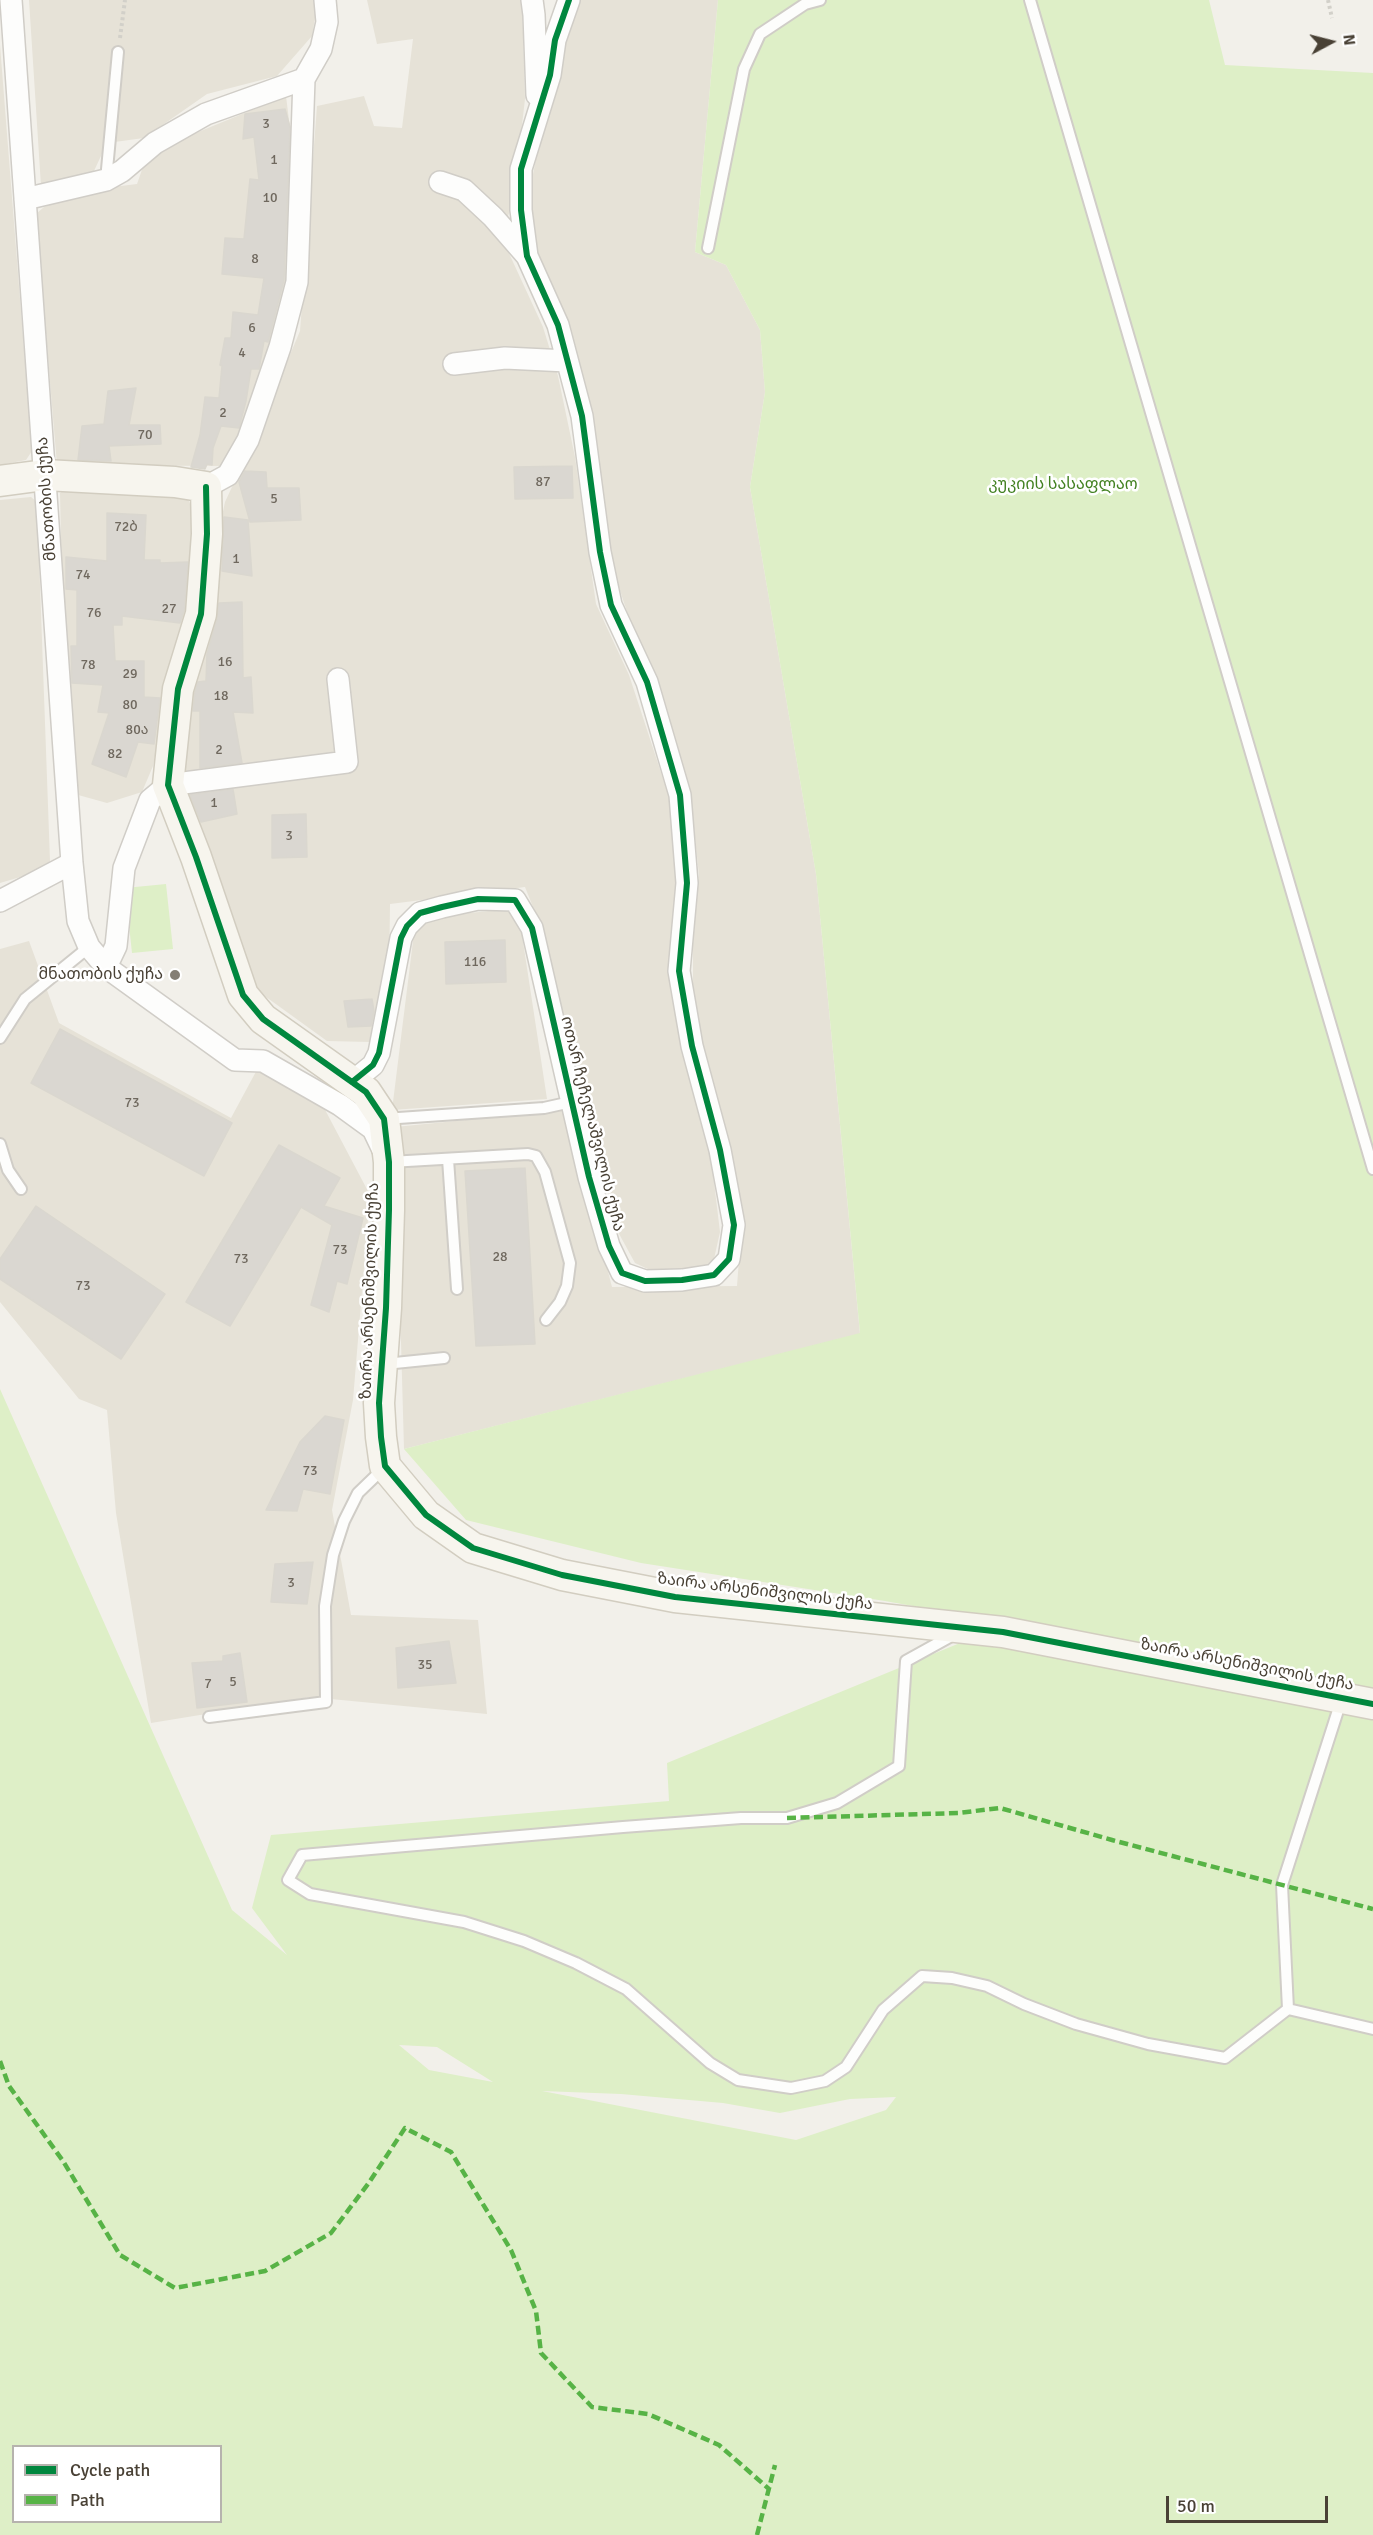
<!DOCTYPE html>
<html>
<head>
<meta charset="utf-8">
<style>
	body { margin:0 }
	#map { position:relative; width:1373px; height:2535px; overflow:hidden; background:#f2f0ea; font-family:Signika,sans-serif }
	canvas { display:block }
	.legend { position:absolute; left:12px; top:2445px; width:210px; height:78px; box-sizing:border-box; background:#fff; border:2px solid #b6b3ae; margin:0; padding:8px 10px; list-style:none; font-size:18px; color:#494135 }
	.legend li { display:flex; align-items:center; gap:12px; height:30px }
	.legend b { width:30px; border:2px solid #b6b3ae }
	.north { position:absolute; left:1301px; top:12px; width:60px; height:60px; -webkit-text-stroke:4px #fff; paint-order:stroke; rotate:83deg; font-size:16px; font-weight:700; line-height:24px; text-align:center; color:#494135 }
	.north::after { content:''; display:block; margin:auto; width:21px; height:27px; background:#494135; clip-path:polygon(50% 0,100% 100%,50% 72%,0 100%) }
	.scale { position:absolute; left:1166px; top:2496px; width:162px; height:27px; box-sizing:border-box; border:3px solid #494135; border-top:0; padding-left:8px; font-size:18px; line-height:21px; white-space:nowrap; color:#494135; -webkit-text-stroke:4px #fff; paint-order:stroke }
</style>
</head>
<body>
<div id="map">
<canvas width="1373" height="2535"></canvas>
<ul class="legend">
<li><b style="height:8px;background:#00873e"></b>Cycle path</li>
<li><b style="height:8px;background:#57b346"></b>Path</li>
</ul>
<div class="north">N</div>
<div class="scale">50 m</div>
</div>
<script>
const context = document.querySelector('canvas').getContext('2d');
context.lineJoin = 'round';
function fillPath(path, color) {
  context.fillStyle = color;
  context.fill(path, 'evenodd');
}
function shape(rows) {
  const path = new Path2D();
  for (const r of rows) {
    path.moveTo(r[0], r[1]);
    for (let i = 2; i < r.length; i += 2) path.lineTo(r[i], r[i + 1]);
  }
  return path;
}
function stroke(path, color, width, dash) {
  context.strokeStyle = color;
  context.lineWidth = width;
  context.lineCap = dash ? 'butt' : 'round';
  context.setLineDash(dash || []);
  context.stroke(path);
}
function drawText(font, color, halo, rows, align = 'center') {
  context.font = font + ' Signika,"Noto Sans Georgian",sans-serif';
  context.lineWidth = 5;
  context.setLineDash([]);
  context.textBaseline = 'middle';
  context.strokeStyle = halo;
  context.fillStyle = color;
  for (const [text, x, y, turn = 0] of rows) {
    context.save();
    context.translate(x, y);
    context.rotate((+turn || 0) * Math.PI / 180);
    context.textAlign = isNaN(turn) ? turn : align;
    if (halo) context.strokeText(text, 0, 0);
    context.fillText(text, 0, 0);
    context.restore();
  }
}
fillPath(shape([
	[29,0,318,0,312,36,277,76,207,94,144,138,107,143,94,171,41,186],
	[367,0,522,0,525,99,513,202,501,236,543,327,558,376,575,457,596,604,629,675,673,809,677,888,671,972,681,1048,708,1132,720,1232,714,1259,703,1268,652,1271,635,1263,606,1210,570,1068,545,937,525,887,390,904,389,980,370,1042,327,1041,255,989,180,773,213,558,225,502,257,433,300,331,317,106,364,96,374,126,402,128,413,39,377,44],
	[575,0,718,0,695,252,726,265,760,330,765,392,750,487,816,874,860,1334,404,1449,395,1127,566,1110,612,1287,737,1286,742,1220,693,1002,693,924,699,875,690,791,644,649,629,618,613,569,589,399,572,333,535,251,530,229,532,179,553,76,567,40],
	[0,45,32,451,26,460,0,465],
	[286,96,296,177,281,322,253,413,224,466,57,465,36,214,44,207,89,190,137,184,144,164,169,144],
	[65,488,169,493,188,499,197,520,199,552,153,766,142,792,107,803,71,793,65,726,60,493],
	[31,497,37,502,50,861,44,870,0,883,0,500],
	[507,909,520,922,547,1099,392,1110,415,925,423,918],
	[29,941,59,1023,231,1118,259,1066,322,1104,370,1195,353,1400,332,1510,351,1615,478,1620,487,1714,310,1697,151,1723,116,1513,107,1410,79,1399,0,1302,0,949]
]), '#e6e2d7');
fillPath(shape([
	[718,0,1209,0,1225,65,1373,73,1373,1689,885,1601,641,1563,466,1520,404,1449,860,1333,816,874,750,487,765,392,760,330,726,265,695,252],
	[166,884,173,949,132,953,125,888],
	[0,1389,232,1910,287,1955,252,1908,271,1835,669,1801,667,1763,982,1634,1373,1717,1373,2535,0,2535],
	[399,2045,437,2047,493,2082,429,2070],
	[542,2091,621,2094,723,2103,780,2113,850,2099,896,2097,886,2110,796,2140],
	[14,2446,220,2446,220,2522,14,2522]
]), '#deefc7');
const building = shape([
	[285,109,290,127,284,280,268,342,264,341,259,369,251,369,246,401,239,428,221,426,213,448,212,465,207,464,205,469,191,467,200,435,205,397,219,398,222,366,220,365,225,338,231,338,233,312,258,315,264,278,222,274,225,238,244,239,250,179,259,180,254,137,243,139,245,114,285,109],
	[136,388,129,425,160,425,161,444,109,446,111,461,78,460,82,426,104,424,108,391,136,388],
	[572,466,573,498,515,499,514,467,572,466],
	[245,471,266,472,267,488,299,488,301,520,250,522,239,482,245,471],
	[107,513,146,515,144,560,160,560,160,563,188,562,184,611,180,623,122,616,122,625,113,625,115,661,144,661,144,697,160,698,154,744,138,742,126,777,92,764,109,713,98,712,103,685,72,683,71,646,77,646,77,590,66,589,66,557,107,561,107,513],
	[224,517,248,520,252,576,222,571,224,517],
	[242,602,243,678,251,677,253,713,233,712,242,763,200,768,200,711,193,711,195,692,198,682,206,681,207,654,217,619,219,603,242,602],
	[233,789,237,814,201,822,190,795,233,789],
	[306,814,307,857,272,858,272,815,306,814],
	[505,940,506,982,446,984,445,942,505,940],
	[372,999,374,1011,371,1026,348,1027,344,1001,372,999],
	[60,1029,232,1123,204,1176,31,1083,60,1029],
	[279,1145,340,1178,324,1206,363,1218,347,1284,337,1281,329,1312,311,1305,332,1225,301,1207,230,1326,186,1302,279,1145],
	[525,1168,535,1344,476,1346,465,1171,525,1168],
	[36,1206,165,1294,121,1359,0,1279,0,1259,36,1206],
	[325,1416,344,1420,330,1494,303,1489,297,1511,266,1510,300,1442,325,1416],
	[313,1562,307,1604,271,1602,275,1564,313,1562],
	[449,1641,456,1683,398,1688,396,1648,449,1641],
	[240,1653,247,1702,197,1708,192,1663,223,1661,223,1656,240,1653]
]);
fillPath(building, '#dad7d1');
stroke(building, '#dad7cf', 1.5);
const lane = shape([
	[1030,0,1373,1169],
	[106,180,118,52],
	[708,248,744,69,760,34,805,4,820,0],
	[0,1038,25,999,89,947],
	[384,1119,544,1108,571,1102],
	[0,1144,8,1170,21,1189],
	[448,1159,457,1289],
	[390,1162,528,1154,536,1156,545,1172,570,1263,567,1286,560,1302,546,1320],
	[385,1364,444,1358],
	[953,1635,906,1661,899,1766,837,1803,787,1818,741,1818,623,1827,302,1855,288,1880,310,1894,464,1922,524,1941,576,1963,626,1989,710,2063,738,2080,791,2088,825,2081,846,2067,883,2010,922,1976,952,1978,987,1986,1024,2004,1076,2024,1148,2044,1225,2058,1288,2009,1282,1885,1341,1701],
	[209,1717,326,1702,325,1606,333,1555,344,1521,358,1493,385,1467],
	[1288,2009,1373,2029]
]);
const street = shape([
	[11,0,72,863,78,921,89,947,106,967,235,1060,263,1061,340,1105,373,1129,384,1152],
	[532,0,534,15,537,95],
	[440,182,464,190,493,217,527,256],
	[25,199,106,180,122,171,155,143,206,114,304,79],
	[454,364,505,358,567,361],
	[206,487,228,475,248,440,280,347,297,282,304,79,321,49,327,22,325,0],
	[0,901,72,863],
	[106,967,116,946,124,868,150,800,168,785,347,762,338,679],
	[352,1082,373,1065,379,1053,401,938,407,926,420,913,442,907,478,899,515,900,532,928,589,1177,609,1246,622,1273,645,1281,682,1280,714,1275,729,1259,734,1225,720,1150,692,1046,679,971,687,883,680,795,647,682,611,605,600,552,582,416,558,325,527,256,521,210,521,169,550,75,555,40,569,0]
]);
const secondary = shape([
	[0,481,45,475,175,482,206,487,207,534,201,614,178,689,168,785,196,857,243,995,263,1019,366,1092,384,1119,389,1162,389,1210,386,1308,379,1403,381,1437,385,1466,426,1515,473,1548,562,1575,675,1597,1003,1632,1373,1704]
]);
stroke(lane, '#d0cdc7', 14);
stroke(street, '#d0cdc7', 24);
stroke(secondary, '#d2cdc0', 33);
stroke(shape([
	[1328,0,1332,18],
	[120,38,125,0]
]), '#d2d0c9', 4, [3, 3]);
stroke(lane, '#fdfdfc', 10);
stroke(street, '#fdfdfc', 21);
stroke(secondary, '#f7f5ee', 30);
stroke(shape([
	[787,1818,958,1813,1000,1808,1112,1840,1373,1909],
	[0,2061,9,2086,63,2161,120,2255,175,2288,265,2271,331,2233,368,2184,405,2128,451,2152,511,2250,536,2311,541,2353,592,2407,648,2414,719,2445,769,2489],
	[757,2535,775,2465]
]), '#57b346', 4.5, [9, 4.5]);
stroke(shape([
	[206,487,207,534,201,614,178,689,168,785,196,857,243,995,263,1019,366,1092,384,1119,389,1162,389,1210,386,1308,379,1403,381,1437,385,1466,426,1515,473,1548,562,1575,675,1597,1003,1632,1373,1704],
	[352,1082,373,1065,379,1053,401,938,407,926,420,913,442,907,478,899,515,900,532,928,589,1177,609,1246,622,1273,645,1281,682,1280,714,1275,729,1259,734,1225,720,1150,692,1046,679,971,687,883,680,795,647,682,611,605,600,552,582,416,558,325,527,256,521,210,521,169,550,75,555,40,569,0]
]), '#00873e', 6);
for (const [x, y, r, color] of [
	[175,975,6,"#847e74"]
]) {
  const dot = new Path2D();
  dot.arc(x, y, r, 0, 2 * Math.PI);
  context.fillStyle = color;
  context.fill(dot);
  stroke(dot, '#fff', 2);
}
drawText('14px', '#6f685e', null, [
	["3",266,124],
	["1",274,160],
	["10",270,198],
	["8",255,259],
	["6",252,328],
	["4",242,353],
	["2",223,413],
	["70",145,435],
	["87",543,482],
	["5",274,499],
	["72ბ",126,527],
	["1",236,559],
	["74",83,575],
	["27",169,609],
	["76",94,613],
	["16",225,662],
	["78",88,665],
	["29",130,674],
	["18",221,696],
	["80",130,705],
	["80ა",137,730],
	["2",219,750],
	["82",115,754],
	["1",214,803],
	["3",289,836],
	["116",475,962],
	["73",132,1103],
	["73",340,1250],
	["28",500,1257],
	["73",241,1259],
	["73",83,1286],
	["73",310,1471],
	["3",291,1583],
	["35",425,1665],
	["5",233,1682],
	["7",208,1684]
]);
drawText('16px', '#428121', '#fff', [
	["კუკიის სასაფლაო",1063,485]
]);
drawText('16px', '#494135', '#fff', [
	["მნათობის ქუჩა",47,499,-94],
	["ოთარ ჩეჩელაშვილის ქუჩა",592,1124,76],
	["ზაირა არსენიშვილის ქუჩა",370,1291,-88],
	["ზაირა არსენიშვილის ქუჩა",765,1592,7],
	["ზაირა არსენიშვილის ქუჩა",1247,1665,11]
]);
drawText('16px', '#494135', '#fff', [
	["მნათობის ქუჩა",163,975]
], 'right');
</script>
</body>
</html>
